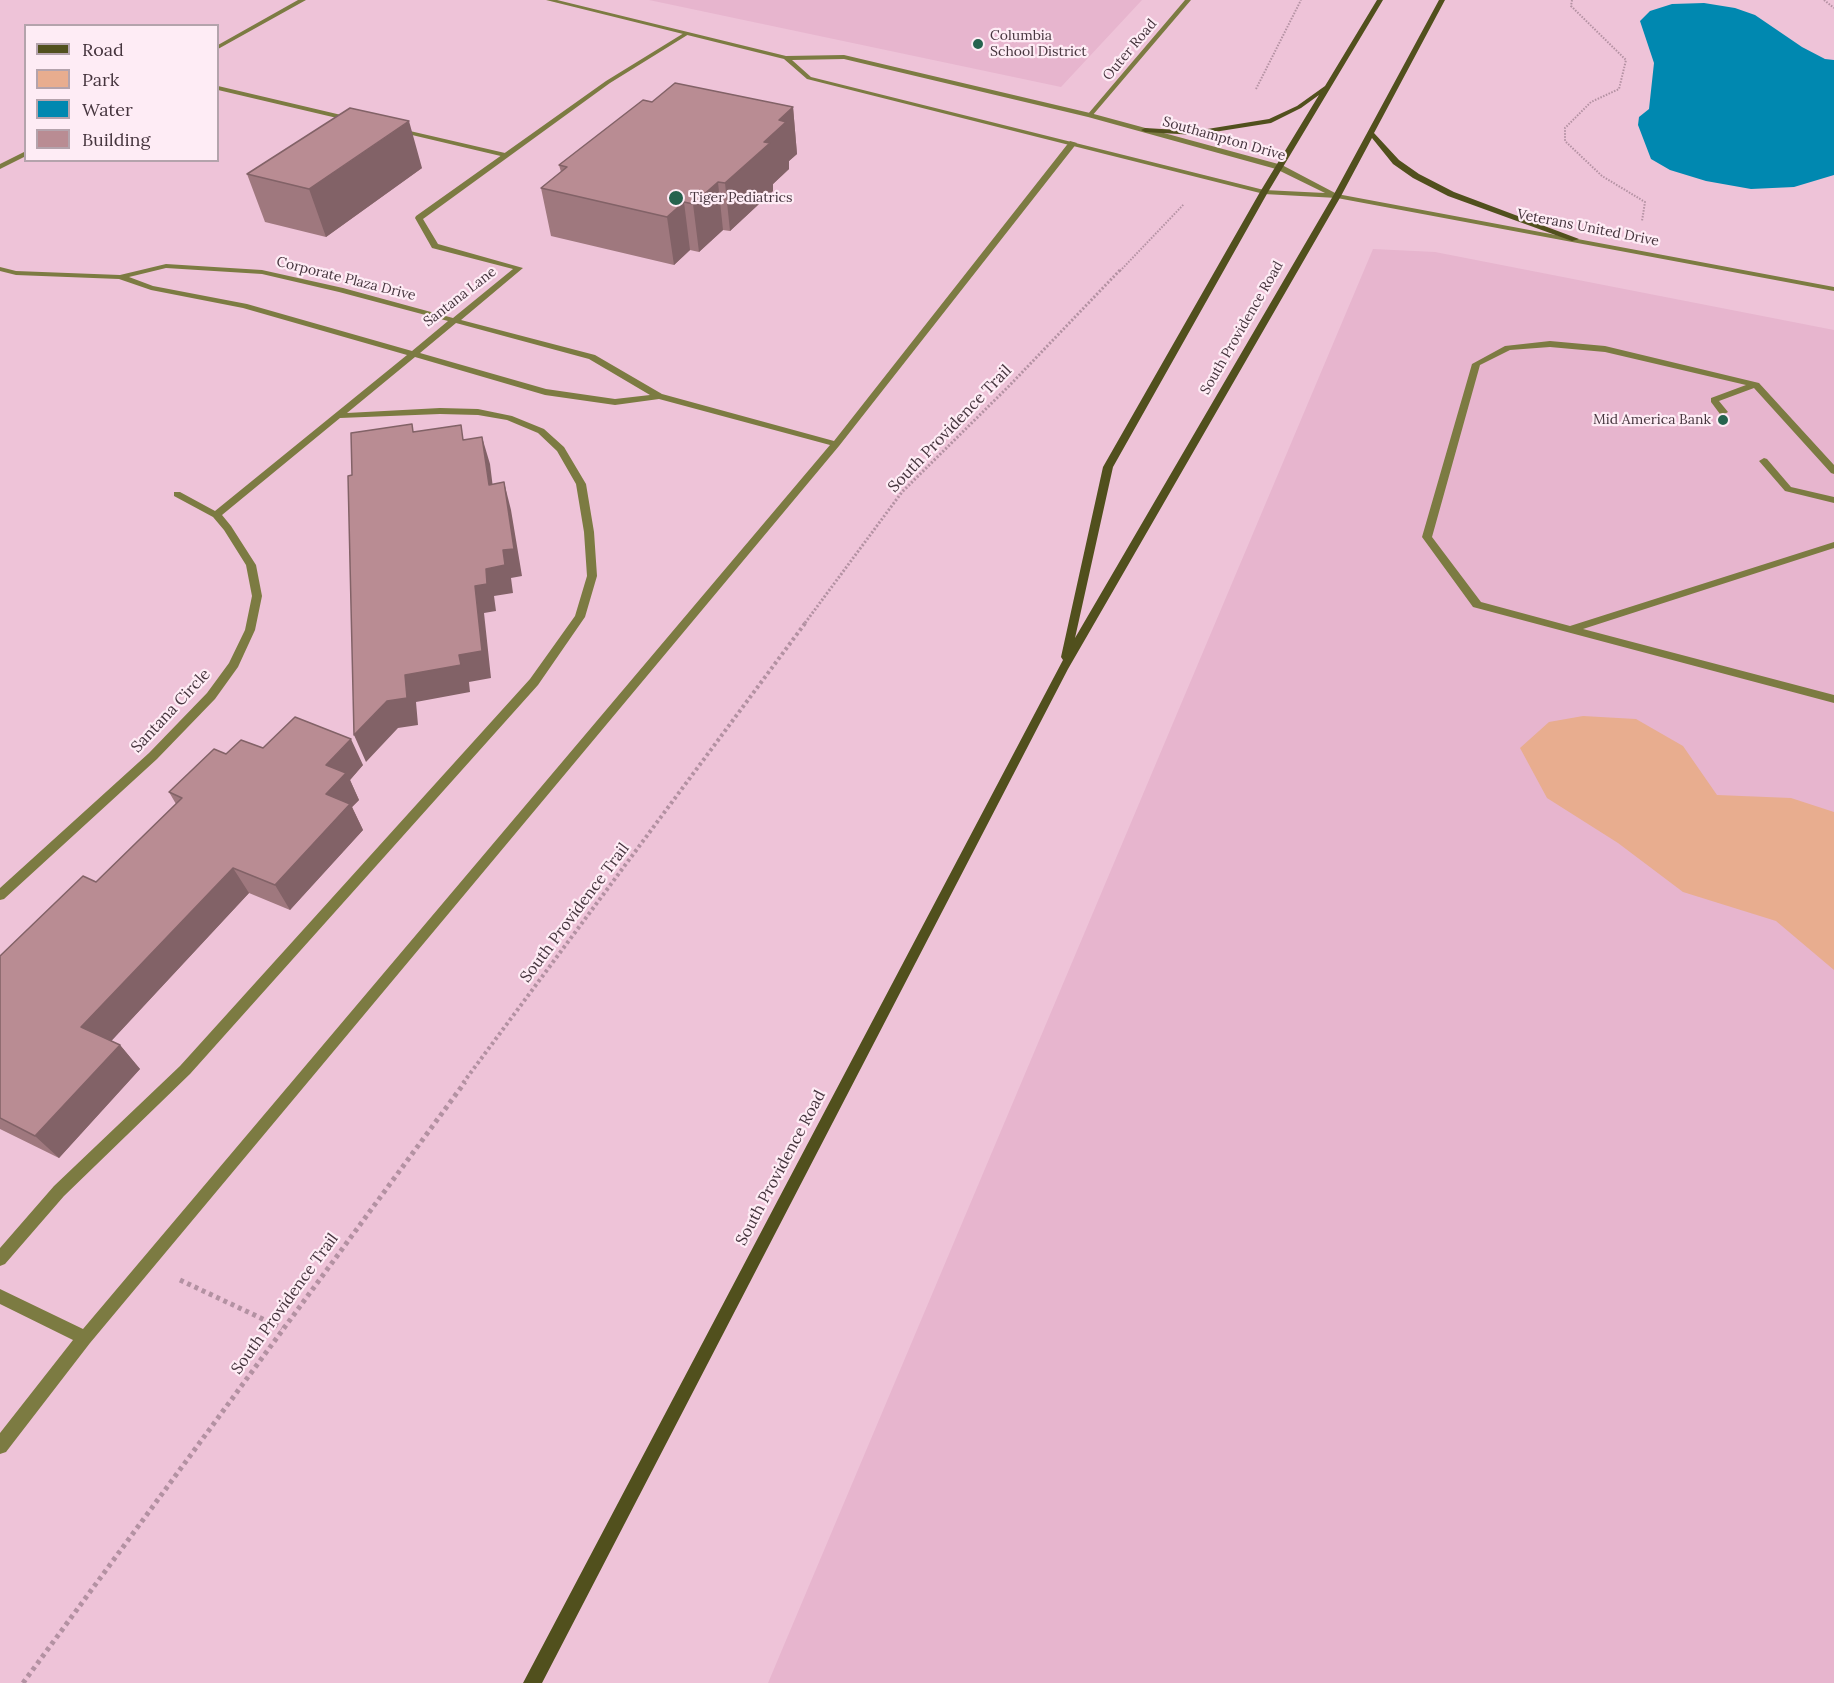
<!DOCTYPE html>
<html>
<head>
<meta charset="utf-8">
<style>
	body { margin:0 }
	#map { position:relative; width:1834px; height:1683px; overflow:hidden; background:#eec3d8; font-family:Lora,serif }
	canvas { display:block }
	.legend { position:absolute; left:24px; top:24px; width:195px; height:138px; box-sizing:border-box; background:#feecf5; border:2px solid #b4a3ac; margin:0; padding:8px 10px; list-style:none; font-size:18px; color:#46353e }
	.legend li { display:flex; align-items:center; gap:12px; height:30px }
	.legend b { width:30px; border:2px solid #b4a3ac }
</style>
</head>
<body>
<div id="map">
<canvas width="1834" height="1683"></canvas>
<ul class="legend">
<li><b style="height:8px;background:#51501d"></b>Road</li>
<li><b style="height:16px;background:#e8ad8f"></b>Park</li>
<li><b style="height:16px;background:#0088b0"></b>Water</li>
<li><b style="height:16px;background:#b98c93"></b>Building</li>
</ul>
</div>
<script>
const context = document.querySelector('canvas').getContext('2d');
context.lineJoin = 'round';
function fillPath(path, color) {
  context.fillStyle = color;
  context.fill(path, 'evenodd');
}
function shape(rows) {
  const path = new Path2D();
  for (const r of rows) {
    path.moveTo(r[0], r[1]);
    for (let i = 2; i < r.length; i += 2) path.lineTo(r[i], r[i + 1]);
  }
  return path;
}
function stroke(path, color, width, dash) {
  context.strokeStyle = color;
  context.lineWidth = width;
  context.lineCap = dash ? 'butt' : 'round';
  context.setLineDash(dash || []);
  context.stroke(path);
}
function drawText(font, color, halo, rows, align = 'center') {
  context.font = font + ' Lora,serif';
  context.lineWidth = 4.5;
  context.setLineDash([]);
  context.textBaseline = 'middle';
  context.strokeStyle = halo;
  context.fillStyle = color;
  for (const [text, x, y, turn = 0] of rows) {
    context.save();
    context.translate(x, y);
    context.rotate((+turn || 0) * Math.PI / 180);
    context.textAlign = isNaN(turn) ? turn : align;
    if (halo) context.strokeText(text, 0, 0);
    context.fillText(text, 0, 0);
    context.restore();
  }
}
fillPath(shape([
	[649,0,1142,0,1061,87],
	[1373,249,1435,252,1834,330,1834,1683,768,1683]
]), '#e7b5ce');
fillPath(shape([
	[1583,716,1636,719,1683,746,1717,795,1791,798,1834,812,1834,970,1776,921,1683,892,1618,843,1547,798,1520,748,1549,722]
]), '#e8ad8f');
fillPath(shape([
	[1704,3,1735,8,1755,15,1802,47,1825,59,1834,60,1834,175,1794,187,1751,189,1706,181,1670,170,1651,159,1638,125,1639,117,1649,109,1654,63,1640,21,1650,11,1672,4]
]), '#0088b0');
stroke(shape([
	[1572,0,1571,6,1626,60,1619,89,1591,102,1565,128,1565,141,1602,176,1645,202,1642,221],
	[1824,0,1834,8],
	[1256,89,1301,0],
	[1120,271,1184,204]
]), '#b391a2', 2, [1.5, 1.5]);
stroke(shape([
	[805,623,902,492,1009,386,1121,269]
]), '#b391a2', 3, [2, 2]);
stroke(shape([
	[463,1083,806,622]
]), '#b391a2', 4, [3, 3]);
stroke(shape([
	[180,1280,282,1328],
	[23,1683,465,1082]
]), '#b391a2', 5, [4, 4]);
fillPath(shape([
	[218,86,354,118,357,120,354,122,218,90,218,86],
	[397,128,505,153,509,155,505,157,395,131,393,130,397,128],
	[1550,341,1605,346,1759,383,1834,465,1834,474,1831,473,1754,388,1719,401,1728,412,1723,415,1720,414,1711,402,1711,398,1746,385,1605,352,1550,347,1510,350,1480,365,1432,537,1481,602,1570,626,1834,542,1834,548,1583,629,1834,695,1834,703,1473,607,1422,537,1472,364,1505,346,1550,341],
	[1764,458,1767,459,1791,487,1834,497,1834,503,1785,491,1759,461,1764,458]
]), '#7c7b42');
fillPath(shape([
	[298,0,306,0,218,49,218,45,298,0],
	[1185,0,1191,0,1092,116,1088,116,1088,114,1185,0],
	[684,33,689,34,610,83,423,219,438,244,523,268,461,320,595,355,662,394,834,441,1070,141,1077,143,839,446,90,1343,6,1452,0,1454,0,1433,73,1340,0,1304,0,1289,83,1329,830,445,659,399,615,405,545,395,415,357,347,413,440,408,478,409,512,416,544,429,564,447,586,484,594,532,597,576,585,617,538,685,190,1074,64,1196,5,1264,0,1266,0,1248,54,1186,180,1066,530,679,575,616,587,576,584,532,576,484,557,451,538,433,507,420,478,415,440,414,340,418,222,515,231,526,256,565,262,596,255,630,238,667,215,699,157,759,4,899,0,900,0,888,149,753,207,693,229,663,245,630,252,596,246,565,224,530,213,517,174,496,174,492,180,492,215,511,407,355,243,308,151,290,119,279,16,275,0,271,0,267,16,271,120,275,166,264,262,270,343,288,453,318,513,269,432,248,415,218,416,216,606,81,684,33],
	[166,268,262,274,339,292,448,321,412,351,247,304,153,286,129,277,166,268],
	[456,323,589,359,650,395,615,399,546,389,420,353,456,323],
	[26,151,26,156,0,169,0,164,26,151]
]), '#7c7b42');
fillPath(shape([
	[546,0,557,0,786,56,844,55,1090,113,1282,165,1337,194,1834,287,1834,291,1337,198,1264,194,807,79,784,59,546,0],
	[844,59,1088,117,1276,169,1325,193,1264,190,811,77,792,60,844,59]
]), '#7c7b42');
fillPath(shape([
	[1377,0,1383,0,1268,192,1113,467,1075,638,1333,196,1439,0,1445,0,1374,133,1399,160,1419,174,1454,192,1579,239,1572,241,1448,196,1413,178,1393,164,1372,138,1341,196,1068,669,542,1683,523,1683,1063,660,1061,657,1103,467,1260,192,1319,95,1301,108,1271,123,1195,135,1145,132,1141,130,1145,128,1195,131,1269,119,1297,106,1325,86,1377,0]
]), '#51501d');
fillPath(shape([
	[652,102,793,107,797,154,789,161,789,169,773,184,773,191,730,231,723,230,699,252,690,250,674,265,551,236,541,188,561,172,559,165],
	[422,168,326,237,265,222,247,174],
	[263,748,363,765,350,780,359,800,352,807,363,830,290,910,249,893,111,1041,120,1045,140,1069,59,1158,0,1129,0,956,96,882,176,804,169,792,226,754]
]), '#9f787e');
fillPath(shape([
	[793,107,797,154,789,161,789,169,773,184,773,191,730,231,725,183,764,142,779,120],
	[409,121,422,168,326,237,309,189],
	[718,182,723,230,699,252,693,204],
	[684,202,690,250,674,265,667,217],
	[482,437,490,464,496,512,489,485],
	[504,482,511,510,522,576,511,578,513,593,494,596,496,611,484,613,491,678,469,682,470,692,416,702,418,725,398,728,366,762,354,735,387,701,405,675,459,655,475,586,486,569,503,550],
	[351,739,363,765,350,780,359,800,352,807,363,830,290,910,275,885,326,794,326,765],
	[233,868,249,893,102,1051,81,1027],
	[120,1045,140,1069,59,1158,35,1136]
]), '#826267');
const building = shape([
	[675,83,793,107,779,120,786,122,764,142,770,143,725,183,718,182,693,204,684,202,667,217,541,188,567,167,559,165,643,100,652,102,675,83],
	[350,108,409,121,309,189,247,174,350,108],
	[412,424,413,432,461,425,463,440,482,437,489,485,504,482,514,549,503,550,505,565,486,569,487,584,475,586,482,651,459,655,461,665,405,675,407,698,387,701,354,735,348,476,352,475,351,433,412,424],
	[295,717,351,739,326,765,346,773,326,794,350,804,275,885,233,868,81,1027,120,1045,35,1136,0,1118,0,956,83,876,96,882,182,798,169,792,214,749,226,754,241,740,263,748,295,717]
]);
fillPath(building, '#b98c93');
stroke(building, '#826267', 1.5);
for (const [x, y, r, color] of [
	[978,44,6,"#26634e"],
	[676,198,8,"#26634e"],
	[1723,420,6,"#26634e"]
]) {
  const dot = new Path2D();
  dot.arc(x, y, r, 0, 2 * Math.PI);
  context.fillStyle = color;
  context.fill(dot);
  stroke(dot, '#feecf5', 2);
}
drawText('14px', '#46353e', '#feecf5', [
	["Columbia",990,36],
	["School District",990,52],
	["Tiger Pediatrics",690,198],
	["Mid America Bank",1711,420,"right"]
], 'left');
drawText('14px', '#46353e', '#feecf5', [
	["Outer Road",1130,50,-50],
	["Southampton Drive",1224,139,16],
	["Veterans United Drive",1588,228,11],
	["Corporate Plaza Drive",346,279,14],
	["Santana Lane",460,297,-38],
	["South Providence Road",1242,328,-60]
]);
drawText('16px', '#46353e', '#feecf5', [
	["South Providence Trail",950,429,-46],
	["Santana Circle",171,711,-47],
	["South Providence Trail",575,913,-53],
	["South Providence Road",781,1168,-62],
	["South Providence Trail",285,1304,-54]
]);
</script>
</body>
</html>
